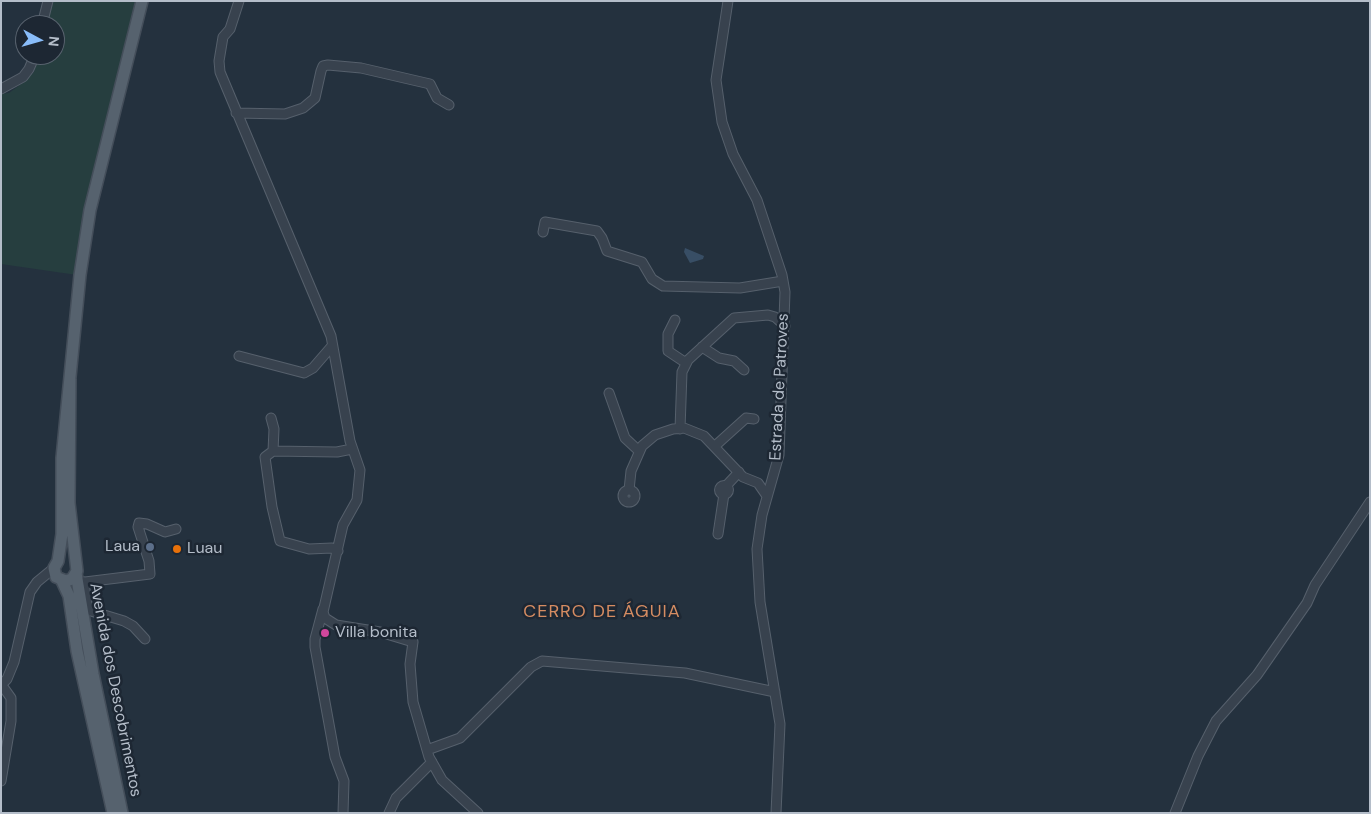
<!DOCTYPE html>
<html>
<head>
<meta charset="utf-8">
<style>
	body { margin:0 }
	#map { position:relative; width:1371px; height:814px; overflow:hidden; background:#24313e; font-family:"DM Sans",sans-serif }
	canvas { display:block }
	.frame { position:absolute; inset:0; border:2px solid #b4bdc9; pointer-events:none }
	.north { position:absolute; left:15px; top:15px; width:50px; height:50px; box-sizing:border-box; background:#1d2733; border:1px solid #59636f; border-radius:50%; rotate:96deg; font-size:14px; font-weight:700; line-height:20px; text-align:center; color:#b4bdc9 }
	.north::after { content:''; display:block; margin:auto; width:18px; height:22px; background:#89bcf9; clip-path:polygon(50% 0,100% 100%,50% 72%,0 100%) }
</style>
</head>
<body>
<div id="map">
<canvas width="1371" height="814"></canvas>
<div class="frame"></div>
<div class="north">N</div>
</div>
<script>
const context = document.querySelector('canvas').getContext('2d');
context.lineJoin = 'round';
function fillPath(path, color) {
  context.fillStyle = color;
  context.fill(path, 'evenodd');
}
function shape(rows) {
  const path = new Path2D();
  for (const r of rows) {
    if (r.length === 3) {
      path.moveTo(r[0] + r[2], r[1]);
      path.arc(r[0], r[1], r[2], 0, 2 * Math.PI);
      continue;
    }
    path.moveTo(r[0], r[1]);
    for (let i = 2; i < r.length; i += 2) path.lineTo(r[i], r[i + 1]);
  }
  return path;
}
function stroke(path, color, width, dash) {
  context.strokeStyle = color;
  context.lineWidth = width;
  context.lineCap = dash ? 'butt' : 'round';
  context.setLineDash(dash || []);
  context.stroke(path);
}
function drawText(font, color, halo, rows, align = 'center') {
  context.font = font + ' "DM Sans",sans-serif';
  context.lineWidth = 5;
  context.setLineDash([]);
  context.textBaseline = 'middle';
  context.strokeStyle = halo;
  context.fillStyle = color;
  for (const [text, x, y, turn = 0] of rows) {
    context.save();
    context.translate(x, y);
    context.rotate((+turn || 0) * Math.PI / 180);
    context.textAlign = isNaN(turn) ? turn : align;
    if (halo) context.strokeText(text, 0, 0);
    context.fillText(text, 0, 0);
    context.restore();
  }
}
fillPath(shape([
	[53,1,138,1,77,275,1,264,1,94,9,93,24,82,34,72,39,55,55,55,55,25,47,25]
]), '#263e3f');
fillPath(shape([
	[685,248,704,256,703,259,690,263,684,252]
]), '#384e65');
const minor = shape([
	[239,1,230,29,223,37,219,61,220,72,331,336,350,441,360,470,357,500,343,525,323,612,325,618,336,625,380,632,413,642,410,664,413,702,429,757,442,780,478,813],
	[728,1,716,80,722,122,733,154,757,200,782,275,785,292,779,455,762,515,757,549,760,602,780,724,776,813],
	[42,25,48,1],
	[1,89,23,77,29,69,35,55],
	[236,113,285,114,303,108,315,98,321,71,323,66,328,65,361,68,430,84,437,98,449,105],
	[543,232,545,222,597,231,602,238,607,251,642,262,652,279,663,286,740,288,783,281],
	[675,320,668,334,668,351,686,363],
	[702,347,719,358,734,361,744,370],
	[239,356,304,373,313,368,332,346],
	[609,393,625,438,639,451],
	[271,418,274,429,273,451],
	[680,429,682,372,688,360,734,318,768,315,775,317,785,326],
	[715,446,746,418,754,419],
	[724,490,4.5],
	[726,486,739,472],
	[629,490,631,471,642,446,655,435,673,429,684,428,704,436,743,477,758,483,767,496],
	[629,496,6],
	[718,534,724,494],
	[338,551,332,548,309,549,280,541,272,507,265,457,273,451,337,452,352,449],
	[84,582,87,604,91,611,124,621,133,626,145,639],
	[77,583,150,574,149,561,138,527,139,523,147,524,165,532,176,529],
	[323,609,315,639,315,647,335,757,344,781,343,813],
	[1,684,11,698,11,721,1,781],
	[2,684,7,679,14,662,30,592,37,582,54,568],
	[427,750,460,738,531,667,542,661,685,673,775,692],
	[389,813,396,798,432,762],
	[1175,813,1198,756,1216,721,1257,675,1307,603,1315,585,1370,502]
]);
const major = shape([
	[70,379,69,503,77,571,72,579,66,581,56,577,54,568,58,561,62,534,62,458,80,275,90,210,142,1],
	[76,573,93,674,122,813],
	[62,581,69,596,77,651,113,813]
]);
stroke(minor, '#56606c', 11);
stroke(major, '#444e5a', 14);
stroke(minor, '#38424e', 9);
stroke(major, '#56626e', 11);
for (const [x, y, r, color] of [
	[150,547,5,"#5c6f8a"],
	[177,549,5,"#e8710a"],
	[325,633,5,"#d1479c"]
]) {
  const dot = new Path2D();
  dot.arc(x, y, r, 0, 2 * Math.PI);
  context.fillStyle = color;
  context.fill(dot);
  stroke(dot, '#1d2733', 2);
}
drawText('16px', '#b4bdc9', '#1d2733', [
	["Estrada de Patroves",780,387,-87],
	["Avenida dos Descobrimentos",115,690,79]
]);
drawText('16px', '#b4bdc9', '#1d2733', [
	["Laua",140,547,"right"],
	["Luau",187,549],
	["Villa bonita",335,633]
], 'left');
context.letterSpacing = '1px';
drawText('18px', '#d58c62', '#1d2733', [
	["CERRO DE ÁGUIA",602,612]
]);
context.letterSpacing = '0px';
</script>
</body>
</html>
